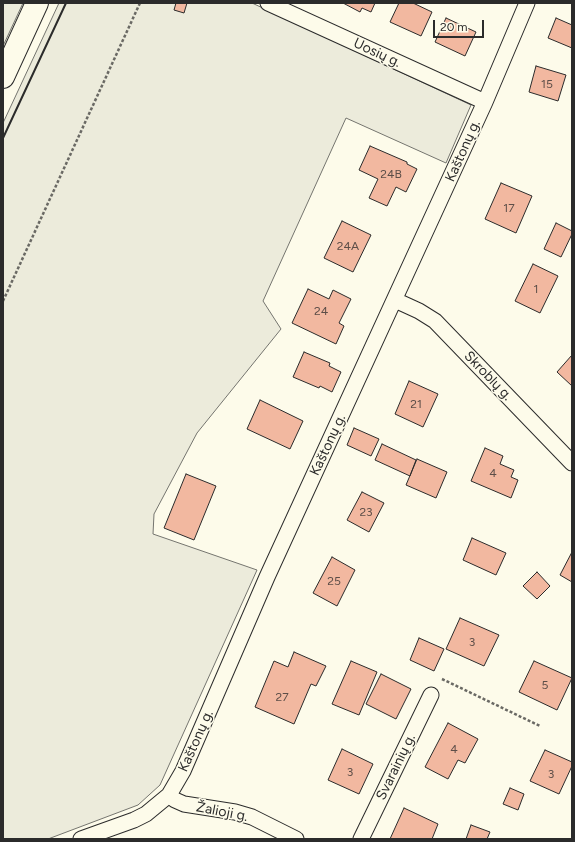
<!DOCTYPE html>
<html>
<head>
<meta charset="utf-8">
<style>
	body { margin:0 }
	#map { position:relative; width:575px; height:842px; overflow:hidden; background:#fdfbea; font-family:Figtree,sans-serif }
	canvas { display:block }
	.frame { position:absolute; inset:0; border:4px solid #2b2b2b; pointer-events:none }
	.scale { position:absolute; left:433px; top:20px; width:51px; height:18px; box-sizing:border-box; border:2px solid #2b2b2b; border-top:0; padding-left:5px; font-size:12px; line-height:14px; white-space:nowrap; color:#2b2b2b; -webkit-text-stroke:3px #fdfbea; paint-order:stroke }
</style>
</head>
<body>
<div id="map">
<canvas width="575" height="842"></canvas>
<div class="frame"></div>
<div class="scale">20 m</div>
</div>
<script>
const context = document.querySelector('canvas').getContext('2d');
context.lineJoin = 'round';
function fillPath(path, color) {
  context.fillStyle = color;
  context.fill(path, 'evenodd');
}
function shape(rows) {
  const path = new Path2D();
  for (const r of rows) {
    path.moveTo(r[0], r[1]);
    for (let i = 2; i < r.length; i += 2) path.lineTo(r[i], r[i + 1]);
  }
  return path;
}
function stroke(path, color, width, dash) {
  context.strokeStyle = color;
  context.lineWidth = width;
  context.lineCap = dash ? 'butt' : 'round';
  context.setLineDash(dash || []);
  context.stroke(path);
}
function drawText(font, color, halo, rows, align = 'center') {
  context.font = font + ' Figtree,sans-serif';
  context.lineWidth = 3;
  context.setLineDash([]);
  context.textBaseline = 'middle';
  context.strokeStyle = halo;
  context.fillStyle = color;
  for (const [text, x, y, turn = 0] of rows) {
    context.save();
    context.translate(x, y);
    context.rotate((+turn || 0) * Math.PI / 180);
    context.textAlign = isNaN(turn) ? turn : align;
    if (halo) context.strokeText(text, 0, 0);
    context.fillText(text, 0, 0);
    context.restore();
  }
}
const green = shape([
	[3,3,23,3,3,46,3,3],
	[59,3,252,3,471,105,446,163,346,118,263,301,281,329,197,433,154,514,153,534,257,570,160,785,138,805,48,839,3,839,3,123,59,3]
]);
fillPath(green, '#ecebdb');
stroke(green, '#74746e', 1);
const building = shape([
	[176,3,187,3,184,13,174,10,176,3],
	[343,3,375,3,371,12,362,8,360,12,343,3],
	[399,3,413,3,432,12,421,36,390,22,399,3],
	[446,18,476,32,465,56,435,42,446,18],
	[556,18,572,25,572,48,548,38,556,18],
	[536,66,566,75,558,101,529,92,536,66],
	[370,146,407,162,407,164,417,169,406,192,396,187,387,206,369,198,378,179,359,170,370,146],
	[501,183,532,196,516,233,485,219,501,183],
	[342,221,371,235,353,272,324,258,342,221],
	[556,223,572,231,572,234,561,257,544,249,556,223],
	[533,264,558,276,540,313,515,301,533,264],
	[308,289,329,299,333,290,351,299,339,323,344,326,336,344,292,323,308,289],
	[304,352,330,363,329,366,341,372,332,392,320,386,319,388,293,377,304,352],
	[572,355,572,386,557,372,572,355],
	[409,381,438,394,423,427,395,414,409,381],
	[260,400,303,421,290,449,247,429,260,400],
	[354,428,379,439,371,456,347,445,354,428],
	[382,444,416,460,410,476,375,460,382,444],
	[485,448,503,456,500,464,514,470,511,477,518,480,511,498,471,481,485,448],
	[417,459,447,472,436,498,406,485,417,459],
	[186,474,216,486,194,540,164,528,186,474],
	[362,492,384,503,369,532,347,520,362,492],
	[472,538,506,553,496,575,463,560,472,538],
	[572,552,572,582,560,575,572,552],
	[332,557,355,570,337,606,313,593,332,557],
	[537,572,550,586,537,599,523,586,537,572],
	[460,618,499,635,484,666,446,649,460,618],
	[419,638,444,649,434,671,410,660,419,638],
	[294,652,326,666,316,686,311,684,294,724,255,707,274,661,288,667,294,652],
	[351,661,377,672,359,715,332,704,351,661],
	[534,661,572,678,557,710,519,692,534,661],
	[381,674,411,689,396,719,366,704,381,674],
	[448,723,478,739,465,763,458,760,448,779,425,767,448,723],
	[342,749,373,764,359,794,328,780,342,749],
	[545,750,572,762,572,766,559,794,530,781,545,750],
	[510,788,524,794,518,810,503,804,510,788],
	[404,808,438,824,432,839,390,839,404,808],
	[471,825,490,832,487,839,466,839,471,825]
]);
fillPath(building, '#f2b8a0');
stroke(building, '#2b2b2b', 1);
const street = shape([
	[268,3,485,102],
	[395,300,419,311,435,321,572,463],
	[169,795,175,800,184,804,235,812,252,817,296,839],
	[81,839,134,820,146,814,169,795,183,771,267,577,485,102,527,3],
	[361,839,431,695]
]);
const highway = shape([
	[3,77,37,3]
]);
stroke(street, '#2b2b2b', 17);
stroke(highway, '#2b2b2b', 24);
stroke(shape([
	[3,301,140,3],
	[442,679,540,726]
]), '#6a6964', 2.5, [3, 2]);
stroke(street, '#fdfbea', 15);
stroke(highway, '#fdfbea', 22);
stroke(shape([
	[3,138,66,3]
]), '#2b2b2b', 2);
drawText('12px', '#5d4e48', null, [
	["15",547,84],
	["24B",391,174],
	["17",509,208],
	["24A",348,246],
	["1",536,289],
	["24",321,311],
	["21",416,404],
	["4",493,473],
	["23",366,512],
	["25",334,581],
	["3",472,642],
	["5",545,685],
	["27",282,697],
	["4",454,749],
	["3",350,772],
	["3",551,774]
]);
drawText('14px', '#2b2b2b', '#fdfbea', [
	["Uosių g.",377,53,25],
	["Kaštonų g.",463,151,-66],
	["Skroblų g.",488,376,46],
	["Kaštonų g.",328,445,-65],
	["Kaštonų g.",196,741,-66],
	["Svarainių g.",396,767,-64],
	["Žalioji g.",222,812,11]
]);
</script>
</body>
</html>
